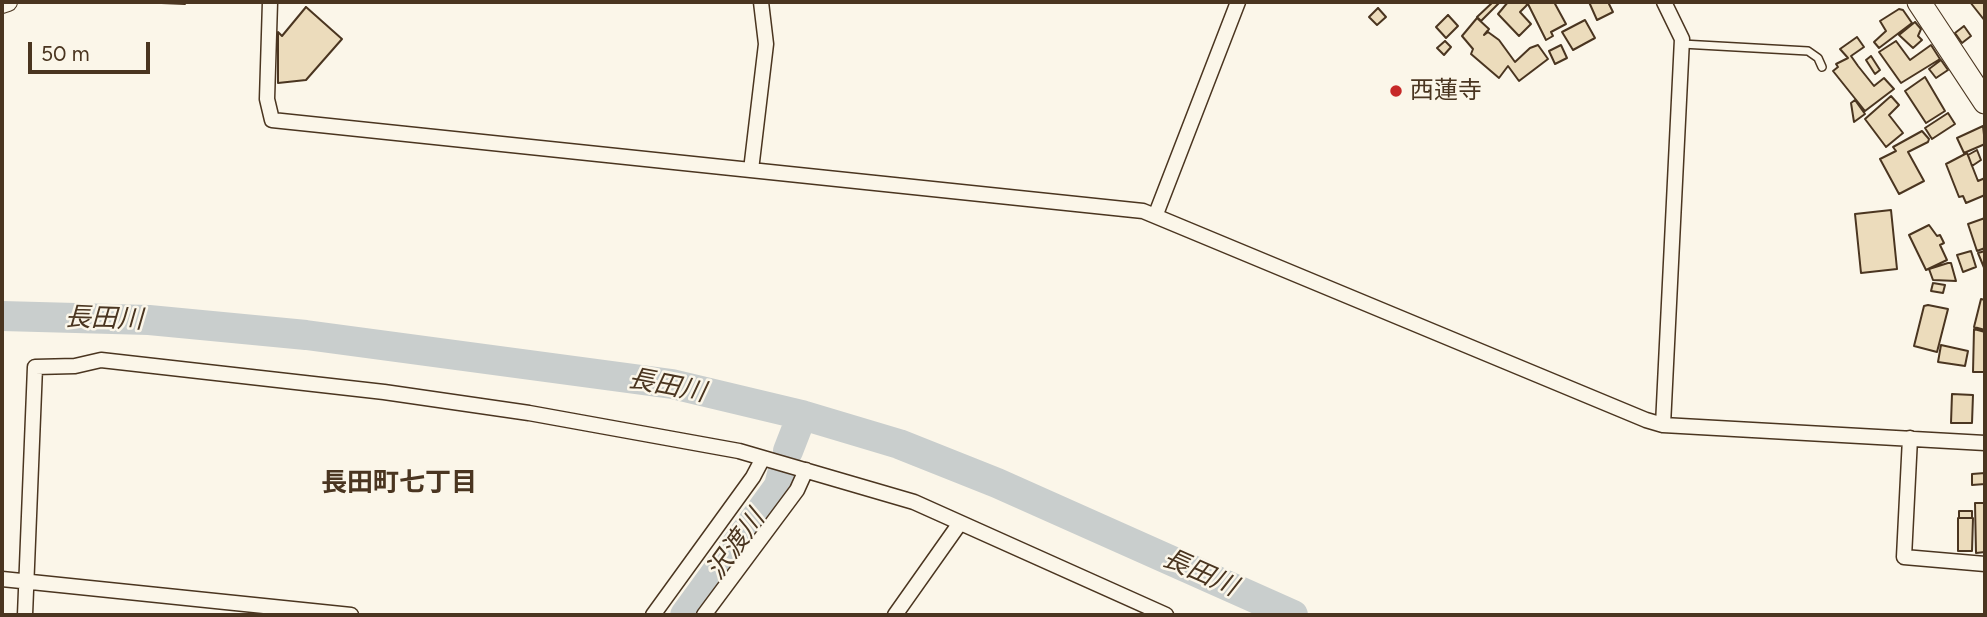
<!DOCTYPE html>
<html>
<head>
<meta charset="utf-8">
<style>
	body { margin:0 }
	#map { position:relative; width:1987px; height:617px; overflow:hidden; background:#fbf6e9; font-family:Figtree,sans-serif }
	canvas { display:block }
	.frame { position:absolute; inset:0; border:4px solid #4a3520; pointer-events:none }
	.scale { position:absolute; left:28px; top:42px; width:122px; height:32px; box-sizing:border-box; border:4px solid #4a3520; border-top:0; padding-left:9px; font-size:21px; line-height:24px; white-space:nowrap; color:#4a3520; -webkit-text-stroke:5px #fbf6e9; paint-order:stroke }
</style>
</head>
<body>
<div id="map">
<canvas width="1987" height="617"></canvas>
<div class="frame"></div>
<div class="scale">50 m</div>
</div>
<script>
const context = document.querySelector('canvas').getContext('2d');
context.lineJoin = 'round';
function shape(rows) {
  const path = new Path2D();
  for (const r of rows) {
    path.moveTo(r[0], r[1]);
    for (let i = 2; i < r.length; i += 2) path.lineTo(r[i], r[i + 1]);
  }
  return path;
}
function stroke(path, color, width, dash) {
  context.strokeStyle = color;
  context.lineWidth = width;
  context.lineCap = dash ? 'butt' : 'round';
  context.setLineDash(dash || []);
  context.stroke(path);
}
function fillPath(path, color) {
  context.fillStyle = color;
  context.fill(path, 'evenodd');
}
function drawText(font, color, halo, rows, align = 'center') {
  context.font = font + ' Figtree,"Noto Sans JP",sans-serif';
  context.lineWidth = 5;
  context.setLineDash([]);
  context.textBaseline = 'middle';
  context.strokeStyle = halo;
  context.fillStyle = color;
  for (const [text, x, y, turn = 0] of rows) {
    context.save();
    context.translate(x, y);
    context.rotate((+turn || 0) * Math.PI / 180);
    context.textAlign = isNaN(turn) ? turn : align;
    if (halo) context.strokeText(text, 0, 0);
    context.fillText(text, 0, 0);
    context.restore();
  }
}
stroke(shape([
	[2,316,149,320,306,335,672,384,802,415,899,444,997,483,1293,615],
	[788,451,802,415],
	[685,615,779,486,782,474]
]), '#c9cecd', 30);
const building = shape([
	[138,2,185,2,185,4,138,2],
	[1493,2,1500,2,1481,21,1477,17,1493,2],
	[1508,2,1526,2,1527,5,1520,12,1531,24,1519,36,1498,14,1508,2],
	[1527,2,1554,2,1566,24,1551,32,1553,36,1546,40,1527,2],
	[1589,2,1608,2,1613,12,1597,20,1589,2],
	[1970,2,1985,2,1985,21,1970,2],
	[306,7,342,39,306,80,278,83,278,32,282,36,306,7],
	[1378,8,1386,17,1377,25,1369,17,1378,8],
	[1899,9,1903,10,1912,23,1879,48,1874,42,1886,31,1880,21,1899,9],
	[1448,15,1458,26,1446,38,1436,27,1448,15],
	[1477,18,1489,29,1484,35,1488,32,1499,40,1515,62,1530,48,1538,45,1548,59,1519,81,1508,66,1499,78,1471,54,1473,49,1462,36,1477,18],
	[1585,20,1595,38,1573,50,1562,32,1585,20],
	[1915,22,1921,29,1918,36,1922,40,1913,48,1899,35,1915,22],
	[1964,26,1971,36,1962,43,1955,33,1964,26],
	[1857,37,1864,47,1851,56,1858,66,1874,86,1884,78,1894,89,1865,111,1833,71,1838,67,1836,64,1848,58,1840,49,1857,37],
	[1445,41,1451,47,1444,55,1437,48,1445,41],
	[1896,41,1910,60,1931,45,1940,59,1901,83,1879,52,1896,41],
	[1561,45,1567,58,1555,64,1549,51,1561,45],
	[1871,56,1880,70,1875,74,1866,60,1871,56],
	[1941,60,1948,70,1936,78,1929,69,1941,60],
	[1925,77,1945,111,1926,123,1905,91,1925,77],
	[1891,96,1899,105,1889,115,1903,133,1886,147,1865,119,1891,96],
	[1855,100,1865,114,1854,122,1851,103,1855,100],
	[1948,113,1955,124,1932,139,1925,128,1948,113],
	[1983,126,1985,144,1964,153,1957,138,1983,126],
	[1922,131,1929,139,1928,142,1908,152,1924,181,1899,194,1880,159,1896,151,1893,147,1922,131],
	[1977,150,1981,160,1972,166,1968,155,1977,150],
	[1967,153,1978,181,1985,178,1985,195,1966,203,1963,196,1959,197,1946,164,1967,153],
	[1891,210,1897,269,1861,273,1855,214,1891,210],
	[1985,218,1985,248,1977,251,1968,224,1985,218],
	[1929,225,1937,236,1940,235,1944,243,1940,245,1947,260,1926,270,1909,235,1929,225],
	[1971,251,1976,267,1963,272,1957,255,1971,251],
	[1985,251,1985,270,1978,253,1985,251],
	[1948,263,1951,263,1956,281,1933,280,1929,269,1948,263],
	[1933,283,1945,285,1943,293,1931,291,1933,283],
	[1981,299,1985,300,1985,330,1974,327,1981,299],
	[1928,305,1948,309,1937,352,1914,346,1924,306,1928,305],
	[1974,329,1985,332,1985,372,1973,372,1974,329],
	[1941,345,1968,351,1965,366,1938,362,1941,345],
	[1952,394,1973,395,1972,423,1951,423,1952,394],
	[1985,473,1985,484,1972,485,1972,474,1985,473],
	[1975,503,1985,503,1985,552,1976,553,1975,503],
	[1959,511,1972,511,1972,518,1959,518,1959,511],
	[1958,518,1973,518,1972,551,1958,551,1958,518]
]);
fillPath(building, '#ecdcbc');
stroke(building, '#4a3520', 2);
const service = shape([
	[1682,44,1808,51,1818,58,1822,67]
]);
const minor = shape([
	[270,2,267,99,272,120,1143,211,1646,420,1663,425,1985,443],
	[751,170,766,44,761,2],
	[1156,214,1238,2],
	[1663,425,1682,39,1664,2],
	[1910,438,1904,557,1985,564],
	[2,579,351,615],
	[25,615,35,367,75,366,101,360,384,392,529,413,739,451,914,502,1166,615],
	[653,615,753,477,763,458],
	[704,615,797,490,806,470],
	[895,615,960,523]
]);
const tertiary = shape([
	[2,4,8,2]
]);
const primary = shape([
	[1919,2,1985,102]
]);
stroke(service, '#4a3520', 10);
stroke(minor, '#4a3520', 17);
stroke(tertiary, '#4a3520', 20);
stroke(primary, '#4a3520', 25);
stroke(service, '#fbf6e9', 7);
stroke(minor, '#fbf6e9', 14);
stroke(tertiary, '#fbf6e9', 18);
stroke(primary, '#fbf6e9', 23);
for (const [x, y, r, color] of [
	[1396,91,7,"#c62828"]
]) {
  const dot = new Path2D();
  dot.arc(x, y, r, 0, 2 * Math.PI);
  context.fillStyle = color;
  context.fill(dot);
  stroke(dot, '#fbf6e9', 2.5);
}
drawText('24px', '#4a3520', '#fbf6e9', [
	["西蓮寺",1410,91]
], 'left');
drawText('italic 26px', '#4a3520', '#fbf6e9', [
	["長田川",104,319,2],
	["長田川",667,386,11],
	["沢渡川",736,545,-54],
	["長田川",1200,573,24]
]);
drawText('bold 26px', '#4a3520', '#fbf6e9', [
	["長田町七丁目",399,483]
]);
</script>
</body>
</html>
